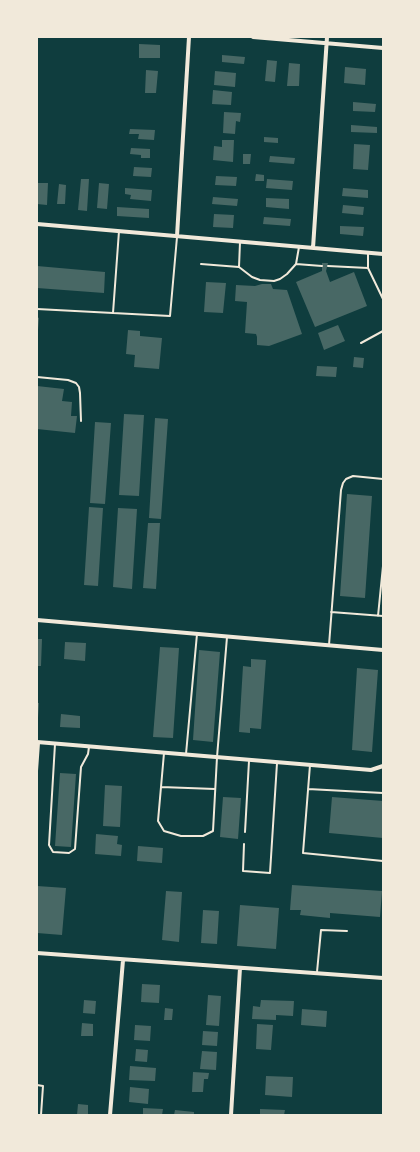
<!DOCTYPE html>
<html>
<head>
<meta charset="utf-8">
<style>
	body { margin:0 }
	#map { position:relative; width:420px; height:1152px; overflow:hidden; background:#0f3d3e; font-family:"DejaVu Sans",sans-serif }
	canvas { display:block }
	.frame { position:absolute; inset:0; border:38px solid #f1e9da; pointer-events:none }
</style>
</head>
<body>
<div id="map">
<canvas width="420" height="1152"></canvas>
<div class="frame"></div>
</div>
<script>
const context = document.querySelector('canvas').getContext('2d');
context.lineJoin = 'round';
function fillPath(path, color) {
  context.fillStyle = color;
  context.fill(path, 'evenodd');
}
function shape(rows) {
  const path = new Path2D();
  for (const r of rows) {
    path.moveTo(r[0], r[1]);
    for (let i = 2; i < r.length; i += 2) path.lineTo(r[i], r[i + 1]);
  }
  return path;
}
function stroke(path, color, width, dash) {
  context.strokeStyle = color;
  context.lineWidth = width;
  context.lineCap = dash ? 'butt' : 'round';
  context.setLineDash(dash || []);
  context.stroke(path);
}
fillPath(shape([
	[139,44,160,45,160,58,139,58],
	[222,55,245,57,244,64,222,62],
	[267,60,277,61,275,82,265,81],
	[289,63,300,64,299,86,287,86],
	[345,67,366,69,365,85,344,83],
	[146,70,158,71,156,93,145,93],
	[215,71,236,73,235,87,214,85],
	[213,90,232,92,231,105,212,104],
	[353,102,376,104,375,112,353,111],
	[224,112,241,113,240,122,236,121,235,134,223,133],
	[351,125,377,127,377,133,351,132],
	[130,129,155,130,154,140,138,139,139,134,129,134],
	[264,137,278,138,278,143,264,142],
	[222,140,234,140,233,162,213,160,214,146,222,147],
	[354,144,370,145,368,170,353,169],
	[131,148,150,149,150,158,141,158,141,155,130,154],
	[243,154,251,154,250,164,243,164],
	[270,156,295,158,294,164,269,162],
	[134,167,152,168,151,177,133,176],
	[256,174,264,175,264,181,255,181],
	[216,176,237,177,236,186,215,185],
	[81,179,89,179,87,211,78,210],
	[267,179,293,181,292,190,266,188],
	[38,183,48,183,47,205,37,204],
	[99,183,109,184,107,209,97,208],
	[59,184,66,185,65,204,57,204],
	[125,188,152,190,151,201,130,199,131,195,125,194],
	[343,188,368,190,368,198,342,196],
	[213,197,238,199,237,206,212,204],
	[266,198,289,199,289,209,266,207],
	[343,205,364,207,363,215,342,213],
	[117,207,149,209,149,218,117,216],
	[214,214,234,215,233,228,213,227],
	[264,217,291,219,290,226,263,224],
	[340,226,364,227,363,236,340,234],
	[322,263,328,263,326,271,330,282,354,272,367,306,315,327,296,282,322,271],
	[37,266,105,272,104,293,37,288],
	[206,282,226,283,223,313,204,312],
	[262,284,271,284,273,289,287,290,302,334,269,346,257,345,257,337,256,334,245,333,247,302,235,301,236,285,255,286],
	[37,317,39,318,38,330,37,330],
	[338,325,345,341,324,350,318,333],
	[128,330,140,331,140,336,162,338,159,369,134,367,135,355,126,354],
	[354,357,364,358,363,368,353,367],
	[317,366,337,367,336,377,316,376],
	[37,386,64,389,62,401,72,402,71,416,77,416,75,433,37,429],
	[124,414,144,415,139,496,119,495],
	[155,418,168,419,161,519,149,518],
	[95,422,111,423,105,504,90,503],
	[347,494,372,496,365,598,340,596],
	[89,507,103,508,98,586,84,585],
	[118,508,137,509,132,589,113,587],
	[148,523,160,523,156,589,143,588],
	[37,639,42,639,41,666,37,666],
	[65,642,86,643,85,661,64,659],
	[160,647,179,648,173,738,153,737],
	[199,650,220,652,213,742,193,740],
	[251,659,266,660,261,729,250,728,250,733,239,732,243,666,251,667],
	[357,668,378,670,372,752,352,750],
	[37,703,39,703,38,718,37,718],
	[61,714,80,716,80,728,60,727],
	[60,773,76,774,71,847,55,846],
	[105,785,122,786,120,827,103,826],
	[223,797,241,798,238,839,220,837],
	[332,797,383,801,383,838,329,833],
	[96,834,118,836,117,844,122,845,121,856,95,854],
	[138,846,163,848,162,863,137,861],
	[292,885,382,891,380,917,330,913,330,918,300,915,301,910,290,910],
	[37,886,66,888,62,935,37,933],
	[166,891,182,892,179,942,162,940],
	[240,905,279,908,276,949,237,946],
	[203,910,219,911,217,944,201,943],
	[142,984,160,985,159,1003,141,1002],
	[208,995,221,996,219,1026,206,1025],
	[84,1000,96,1001,95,1014,83,1013],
	[261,1000,294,1001,293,1016,276,1015,276,1020,252,1019,253,1006,260,1007],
	[165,1008,173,1009,172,1020,164,1020],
	[302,1009,327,1011,326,1027,301,1025],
	[82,1023,93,1024,93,1036,81,1036],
	[257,1024,273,1025,271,1050,256,1049],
	[135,1025,151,1026,150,1041,134,1040],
	[203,1031,218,1032,217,1046,202,1045],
	[136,1049,148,1050,147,1062,135,1061],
	[202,1051,217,1052,216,1070,200,1069],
	[130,1066,156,1068,155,1081,129,1080],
	[193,1072,209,1073,208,1079,204,1079,203,1092,192,1092],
	[266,1076,293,1077,292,1097,265,1095],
	[130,1087,149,1089,148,1104,129,1102],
	[78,1104,88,1105,88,1115,77,1115],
	[143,1108,163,1109,162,1115,143,1115],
	[260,1109,285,1110,284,1115,260,1115],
	[175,1110,194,1112,194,1115,174,1115]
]), '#486865');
stroke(shape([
	[368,254,368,268,383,299],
	[201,264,239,267,252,277,260,280,274,281,280,279,287,274,296,264,299,247],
	[296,264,322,266],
	[328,266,368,268],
	[239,267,240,242],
	[37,309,170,316,177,237],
	[113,313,119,231],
	[361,343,383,331],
	[37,377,68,380,76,383,79,387,80,393,81,421],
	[331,612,383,616],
	[378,616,383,566],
	[329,645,341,490,343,483,346,479,353,476,383,479],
	[55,744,49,845,53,852,69,853,75,849,81,767,88,754,89,747],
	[164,753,158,821,164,831,181,836,203,836,213,831,217,757,227,637],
	[186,754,197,634],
	[310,765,303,853,383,861],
	[383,766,383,793],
	[37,771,39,743],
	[161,787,215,789],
	[308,789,383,793],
	[245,832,249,761],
	[244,844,243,871,270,873,277,763],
	[317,972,321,930,347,931],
	[37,1085,43,1086,41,1115]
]), '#f1e9da', 2);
stroke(shape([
	[253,37,383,48],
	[37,224,383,254],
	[177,236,189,37],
	[313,248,327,37],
	[37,620,383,650],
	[37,742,371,770,383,766],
	[37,953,383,978],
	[110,1115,123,960],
	[231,1115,240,968]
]), '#f1e9da', 4);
</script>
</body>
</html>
